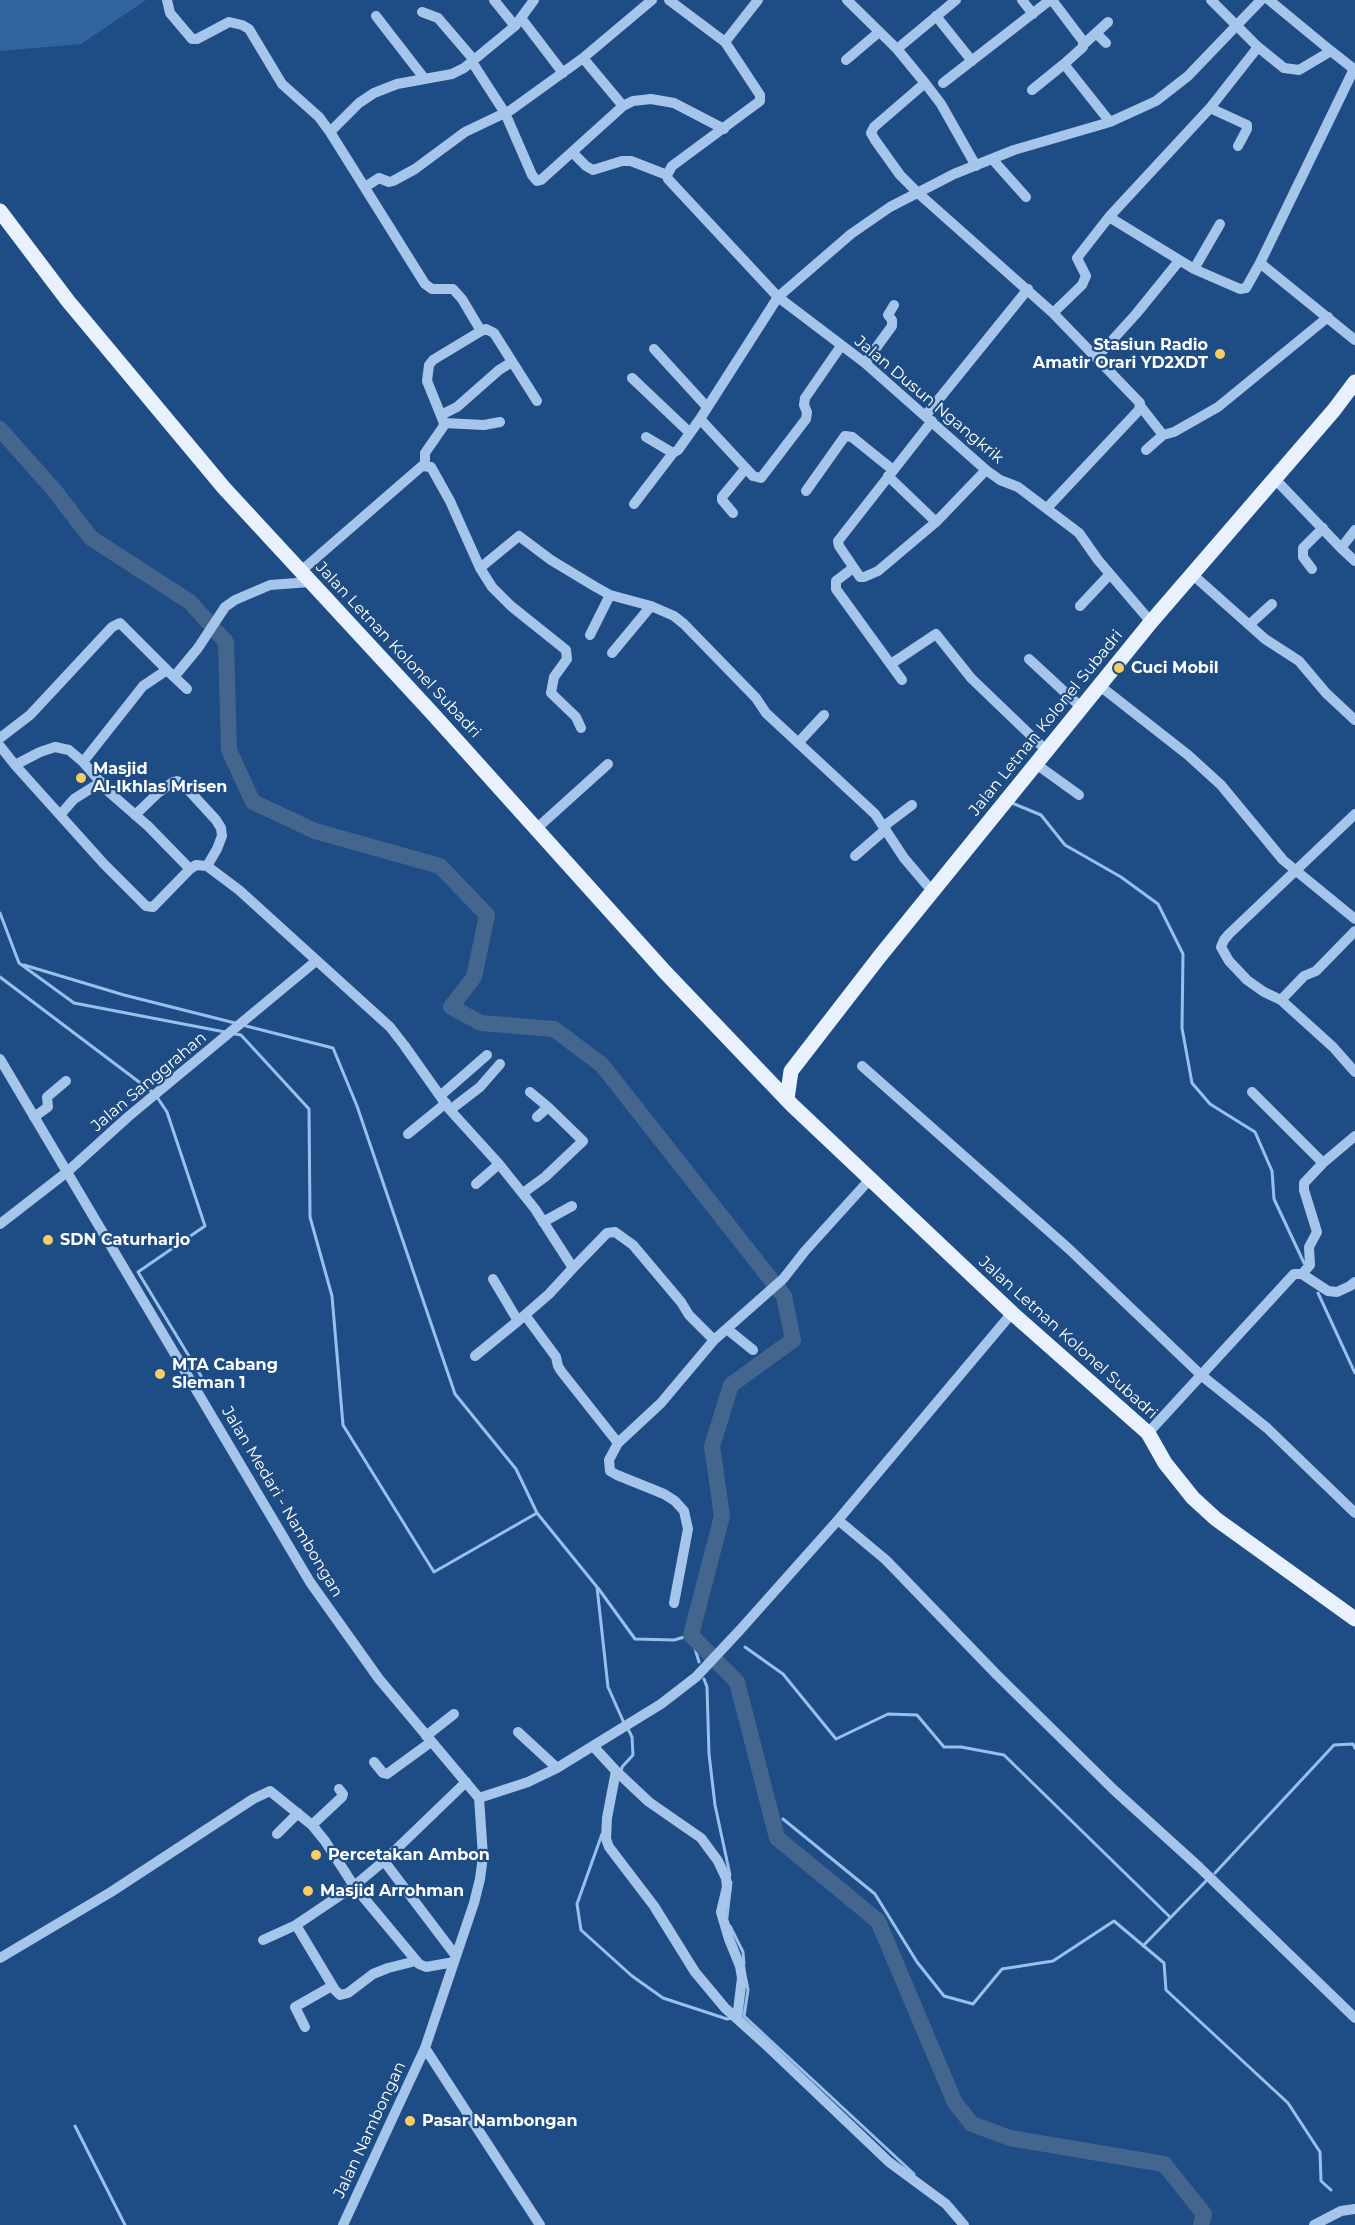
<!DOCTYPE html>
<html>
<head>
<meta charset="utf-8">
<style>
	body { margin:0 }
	canvas { display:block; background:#1e4c84 }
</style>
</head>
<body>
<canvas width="1355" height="2225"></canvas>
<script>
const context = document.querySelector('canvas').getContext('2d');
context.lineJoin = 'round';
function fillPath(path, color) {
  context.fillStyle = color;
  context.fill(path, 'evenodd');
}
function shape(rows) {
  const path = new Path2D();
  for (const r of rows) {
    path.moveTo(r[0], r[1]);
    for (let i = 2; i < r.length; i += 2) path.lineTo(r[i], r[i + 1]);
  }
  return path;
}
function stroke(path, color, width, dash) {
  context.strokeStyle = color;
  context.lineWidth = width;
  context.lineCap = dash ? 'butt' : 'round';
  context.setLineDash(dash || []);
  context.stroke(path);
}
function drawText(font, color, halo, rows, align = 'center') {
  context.font = font + ' Montserrat,sans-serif';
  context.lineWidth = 4.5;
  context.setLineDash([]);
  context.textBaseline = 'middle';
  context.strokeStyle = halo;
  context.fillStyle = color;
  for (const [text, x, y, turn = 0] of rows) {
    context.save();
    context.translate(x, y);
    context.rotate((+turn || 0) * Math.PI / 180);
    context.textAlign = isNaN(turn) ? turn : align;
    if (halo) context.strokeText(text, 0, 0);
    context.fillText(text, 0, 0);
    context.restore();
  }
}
fillPath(shape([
	[0,0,146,0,81,44,0,51]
]), '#3165a2');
stroke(shape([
	[1012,803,1041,815,1065,845,1121,877,1158,904,1183,954,1182,1028,1192,1083,1210,1104,1255,1132,1272,1171,1274,1199,1304,1263],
	[0,913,19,963,74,1003,225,1032],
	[24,965,124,995,235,1023],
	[0,977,151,1091],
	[246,1026,333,1048,357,1106,455,1394,516,1469,537,1513],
	[235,1034,241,1035,309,1109,310,1217,332,1296,343,1425,434,1572,537,1513,597,1587,608,1687,624,1723],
	[157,1097,167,1112,205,1226,138,1272,201,1376],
	[1318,1293,1355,1373],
	[598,1588,635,1639,674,1640,691,1635,699,1662],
	[745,1647,783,1674,836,1739,888,1714,917,1715,944,1747,961,1747,1004,1755,1170,1917],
	[704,1679,707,1687,709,1754,715,1805,730,1875],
	[621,1773,622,1767,633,1755,632,1737,628,1729],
	[783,1819,875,1894,917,1962,944,1996,973,2004,1002,1969,1053,1961,1114,1921,1164,1963,1166,1990,1288,2103,1320,2152,1321,2181,1331,2190],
	[602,1834,577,1904,581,1930,632,1976,663,1998,727,2019,733,2018],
	[1215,1873,1334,1745,1353,1744,1355,1748],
	[727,1917,731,1882],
	[730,1926,743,1952,744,1964],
	[1143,1946,1207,1880],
	[746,1979,748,1990,744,2016,914,2174],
	[75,2126,125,2225]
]), '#98c0ec', 3);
stroke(shape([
	[0,429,54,490,91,538,190,602,207,621],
	[217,632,226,642,229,750,253,802,315,831,440,866,487,915,474,977,451,1007,481,1023,554,1029,602,1065,784,1296,793,1340,731,1385,712,1446,722,1516,691,1635,737,1682,777,1838,878,1921,955,2103,972,2124,1010,2138,1164,2164,1204,2214,1201,2225]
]), '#43658e', 16);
stroke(shape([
	[167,0,170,13,192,39,197,39,229,22,242,25,249,29,282,84,319,117,330,132,425,284,432,289,453,289,462,299,481,331,433,360,429,365,427,381,444,423,443,427,425,453,425,465],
	[494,0,515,26],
	[669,0,725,42,758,0],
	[847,0,897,49,925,83,874,127,871,133,875,140,900,175,918,193,1053,313,1140,403,1139,410,1047,508],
	[1022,0,1033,14],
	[1052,0,1083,41,1083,47,1064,64,1110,122],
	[1211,0,1258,47,1284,68,1299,70,1331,51,1355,70],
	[1269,0,1331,51],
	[422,12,438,18,474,60],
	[376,16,424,78],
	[936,16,972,61],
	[521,18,563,73],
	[1096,33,1106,43],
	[725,42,760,95,760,101,672,166,667,175,668,179,778,297,865,363,986,470,1000,480,1018,487,1079,533,1098,560,1151,622],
	[1084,44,1108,22],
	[897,49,956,0],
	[583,58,623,106,633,101,651,99,674,103,724,129],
	[846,60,879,32],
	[472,62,505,113,532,175,537,181,541,180,623,106],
	[925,83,941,104,976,166],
	[943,83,1050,0],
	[1032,90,1064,64],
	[1210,108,1247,125,1247,129,1238,146],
	[330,132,359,103,374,93,397,84,452,74,464,68,515,26,534,0],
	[572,152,586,166,593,170,622,161,631,161,667,175],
	[993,160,1026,197],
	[365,187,379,178,389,182,393,181,415,169,465,132,511,110,583,58,652,0],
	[1109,217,1194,269,1240,289,1246,288,1260,263,1354,69],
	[1260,263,1355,340],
	[1194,269,1220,224],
	[1053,313,1082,285,1086,276,1077,258,1109,217,1210,108,1258,47],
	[481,331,486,329,494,333,537,401],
	[841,346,805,398,804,405,807,412,806,419,761,478,753,476,700,419,778,297,851,234,890,207,954,174,1014,150,1110,122,1156,101,1188,76,1261,0],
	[654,349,707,407],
	[1097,357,1136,314,1179,261],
	[865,363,892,326,892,320,888,315,894,305],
	[632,378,690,433],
	[1141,407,1163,435,1174,432,1218,407,1328,317],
	[441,415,457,407,499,370,512,362],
	[926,415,1028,289],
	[932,421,838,541,839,546,860,577,864,577,878,571,936,522,986,470],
	[444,423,484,425,500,422],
	[646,437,673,453,678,450,700,419],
	[1146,450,1163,435],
	[888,476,936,522],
	[1275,479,1341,548,1355,530],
	[806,491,845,436,852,437,893,470],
	[634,504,673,453],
	[733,513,722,500,722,497,746,468],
	[1341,548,1355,561],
	[480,568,492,587,511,606,566,650,567,659,554,677,551,693,576,717,581,728],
	[853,568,836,581,836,589,902,680],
	[1312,569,1303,557,1303,548,1323,528],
	[301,571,422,466,431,467,450,501,480,568,519,536,551,560,594,586,610,595,651,606,674,616,684,624,756,698,766,713,875,814,904,858,932,891],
	[1192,574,1265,639,1299,661,1326,693,1355,720],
	[1080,606,1110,574],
	[1249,625,1272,604],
	[590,635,610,595],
	[612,653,651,606],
	[1029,659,1082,708],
	[891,664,936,634,971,678,1047,751],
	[169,672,187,689],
	[174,677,198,648,225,607,235,600,270,585,310,582],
	[1100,686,1188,755,1221,785,1283,860,1355,919],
	[0,738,30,715,112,627,120,623,167,670,143,686,83,762],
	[798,743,824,715],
	[0,746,15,765,40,752,55,747,69,750,83,762,109,792,148,826,190,869,196,865,207,866,239,890,390,1027,404,1045,450,1110,499,1164,535,1209,573,1268,607,1233,615,1232,633,1245,681,1302,689,1315,714,1340],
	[1036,764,1079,795],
	[15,765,104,864,146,906,153,907,190,869],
	[1355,814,1229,934,1224,940,1221,947,1229,961,1247,980,1264,992,1281,1000,1333,1047,1355,1072],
	[60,815,74,799,101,782],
	[135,815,158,793,173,782,177,781,183,784,216,820,221,828,222,836,217,849,207,866],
	[884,826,912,805],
	[536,829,608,764],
	[855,856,886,829],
	[1281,1000,1304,976,1316,971,1355,931],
	[0,1059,310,1582,379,1679,479,1798],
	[862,1066,1069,1249,1201,1375,1267,1428,1355,1513],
	[530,1092,548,1107],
	[1252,1092,1323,1163],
	[440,1096,487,1055],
	[450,1110,480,1087,500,1064],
	[34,1117,48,1107,47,1097,66,1081],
	[408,1134,446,1103],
	[476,1184,499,1164],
	[523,1193,545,1177,583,1141,548,1107,537,1117],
	[543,1222,572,1206],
	[0,1224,67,1172,129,1116,316,961],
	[1302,1274,1310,1265,1309,1247,1317,1232,1304,1190,1304,1183,1323,1163,1355,1136],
	[493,1279,518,1321,549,1294,573,1268],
	[525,1315,556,1357,558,1366,561,1371,618,1443,661,1403,714,1340,783,1279,805,1251,871,1178],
	[727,1329,753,1350],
	[475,1356,518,1321],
	[1148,1433,1294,1274,1302,1274,1328,1291,1337,1292,1350,1286,1355,1282],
	[618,1443,609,1460,610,1471,617,1475,664,1494,675,1501,684,1511,688,1529,674,1603],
	[838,1520,886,1560,997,1675,1114,1790,1199,1867,1355,2018],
	[518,1732,557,1768],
	[426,1736,454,1714],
	[593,1746,616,1771,607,1818,606,1839,609,1847,654,1906,695,1972,725,2008,764,2043,889,2162,946,2204,964,2225],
	[374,1762,383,1773,387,1774,431,1742],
	[616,1771,649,1802,701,1838,718,1861,726,1878,727,1887,721,1912,729,1939,740,1966,742,1978,737,2019],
	[479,1798,528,1782,557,1768,661,1704,696,1677,740,1630,838,1520,1012,1313],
	[312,1825,342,1797,343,1794,339,1789],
	[277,1834,298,1813],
	[384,1861,466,1782],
	[296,1925,335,1990,340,1995,348,1993,373,1974,388,1968,416,1961],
	[263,1940,296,1925,354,1886,384,1861,456,1956],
	[0,1958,111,1892,253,1799,270,1791,312,1825,325,1841,354,1886,419,1964,426,1967,454,1962],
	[305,2027,295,2007,332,1986],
	[425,2048,540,2225],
	[343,2225,425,2048,474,1903,480,1879,483,1856,479,1798],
	[1314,2225,1341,2211,1355,2209]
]), '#a5c5ea', 10);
stroke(shape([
	[0,211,68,301,224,488,432,713,665,972,792,1105,1012,1313,1148,1433,1165,1463,1193,1498,1216,1519,1355,1619],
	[787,1099,791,1071,880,956,1151,622,1334,410,1355,382]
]), '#e9f1fe', 15);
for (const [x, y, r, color] of [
	[1220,354,6,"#f9cd64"],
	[1119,668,6,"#f9cd64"],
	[81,778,6,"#f9cd64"],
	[48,1240,6,"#f9cd64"],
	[160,1374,6,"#f9cd64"],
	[316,1855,6,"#f9cd64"],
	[308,1891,6,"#f9cd64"],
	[410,2121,6,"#f9cd64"]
]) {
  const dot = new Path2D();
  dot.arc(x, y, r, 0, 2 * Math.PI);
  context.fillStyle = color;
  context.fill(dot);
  stroke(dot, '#1e4c84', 2);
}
drawText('bold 16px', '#fff', '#1e4c84', [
	["Stasiun Radio",1208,345,"right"],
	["Amatir Orari YD2XDT",1208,363,"right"],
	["Cuci Mobil",1131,668],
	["Masjid",93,769],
	["Al-Ikhlas Mrisen",93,787],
	["SDN Caturharjo",60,1240],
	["MTA Cabang",172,1365],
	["Sleman 1",172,1383],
	["Percetakan Ambon",328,1855],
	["Masjid Arrohman",320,1891],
	["Pasar Nambongan",422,2121]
], 'left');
drawText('16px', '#fff', '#1e4c84', [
	["Jalan Dusun Ngangkrik",929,400,40],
	["Jalan Letnan Kolonel Subadri",398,650,47],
	["Jalan Letnan Kolonel Subadri",1046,723,-51],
	["Jalan Sanggrahan",149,1082,-40],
	["Jalan Letnan Kolonel Subadri",1068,1338,42],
	["Jalan Medari - Nambongan",282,1502,59],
	["Jalan Nambongan",370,2130,-65]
]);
</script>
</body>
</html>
